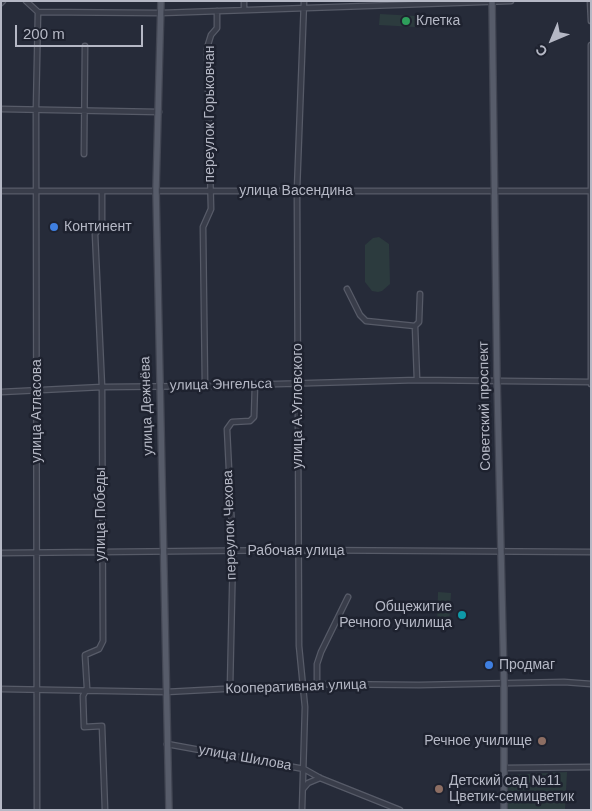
<!DOCTYPE html>
<html>
<head>
<meta charset="utf-8">
<style>
	body { margin:0 }
	#map { position:relative; width:592px; height:811px; overflow:hidden; background:#262b39; font-family:Arial,sans-serif }
	canvas { display:block }
	.frame { position:absolute; inset:0; border:2px solid #b5b8c5; pointer-events:none }
	.north { position:absolute; left:527px; top:15px; width:50px; height:50px; -webkit-text-stroke:4px #1e222f; paint-order:stroke; rotate:225deg; font-size:14px; font-weight:700; line-height:20px; text-align:center; color:#b5b8c5 }
	.north::after { content:''; display:block; margin:auto; width:18px; height:22px; background:#b5b8c5; clip-path:polygon(50% 0,100% 100%,50% 72%,0 100%) }
	.scale { position:absolute; left:15px; top:25px; width:128px; height:22px; box-sizing:border-box; border:2px solid #b5b8c5; border-top:0; padding-left:6px; font-size:15px; line-height:18px; white-space:nowrap; color:#b5b8c5; -webkit-text-stroke:4px #1e222f; paint-order:stroke }
</style>
</head>
<body>
<div id="map">
<canvas width="592" height="811"></canvas>
<div class="frame"></div>
<div class="north">С</div>
<div class="scale">200 m</div>
</div>
<script>
const context = document.querySelector('canvas').getContext('2d');
context.lineJoin = 'round';
function fillPath(path, color) {
  context.fillStyle = color;
  context.fill(path, 'evenodd');
}
function shape(rows) {
  const path = new Path2D();
  for (const r of rows) {
    path.moveTo(r[0], r[1]);
    for (let i = 2; i < r.length; i += 2) path.lineTo(r[i], r[i + 1]);
  }
  return path;
}
function stroke(path, color, width, dash) {
  context.strokeStyle = color;
  context.lineWidth = width;
  context.lineCap = dash ? 'butt' : 'round';
  context.setLineDash(dash || []);
  context.stroke(path);
}
function drawText(font, color, halo, rows, align = 'center') {
  context.font = font + ' Arial,sans-serif';
  context.lineWidth = 5;
  context.setLineDash([]);
  context.textBaseline = 'middle';
  context.strokeStyle = halo;
  context.fillStyle = color;
  for (const [text, x, y, turn = 0] of rows) {
    context.save();
    context.translate(x, y);
    context.rotate((+turn || 0) * Math.PI / 180);
    context.textAlign = isNaN(turn) ? turn : align;
    if (halo) context.strokeText(text, 0, 0);
    context.fillText(text, 0, 0);
    context.restore();
  }
}
fillPath(shape([
	[380,14,416,16,415,27,379,25],
	[379,237,389,244,390,284,382,291,378,292,372,291,365,282,365,245,373,238],
	[438,592,451,593,449,626,437,625],
	[567,772,565,810,508,810,508,775]
]), '#2c3b3e');
const minor = shape([
	[26,1,38,12,161,13,511,1],
	[244,1,244,9],
	[590,1,591,21],
	[1,3,3,1],
	[1,109,159,112],
	[84,154,85,46],
	[1,191,591,191],
	[102,191,102,225,95,234,102,387,103,641,99,649,85,655,87,688,83,696,84,727,102,726,105,810],
	[347,289,360,315,366,321,415,326],
	[417,380,415,326,419,322,420,294],
	[591,384,591,45],
	[205,386,203,227,211,209,207,48,211,35,217,28,217,11],
	[1,392,102,387,208,386,417,380,591,382],
	[1,553,298,550,591,552],
	[317,684,317,664,321,652,348,597],
	[230,688,233,551,227,429,232,422,250,421,254,417,255,384],
	[1,689,166,692,317,684,419,685,564,682,591,684],
	[167,744,304,769,320,778,400,810],
	[504,768,591,767],
	[303,789,308,783,320,778],
	[37,810,36,109,38,12],
	[302,810,305,707,299,646,297,190,304,1]
]);
const major = shape([
	[161,1,156,190,169,810],
	[492,1,497,379,504,683,504,810]
]);
stroke(minor, '#575b68', 7);
stroke(major, '#424653', 8);
stroke(minor, '#393d4a', 4.5);
stroke(major, '#575c6a', 5.5);
for (const [x, y, r, color] of [
	[406,21,5,"#2e9e5b"],
	[54,227,5,"#3f7fe0"],
	[462,615,5,"#0f9aa8"],
	[489,665,5,"#3f7fe0"],
	[542,741,5,"#8d6e63"],
	[439,789,5,"#8d6e63"]
]) {
  const dot = new Path2D();
  dot.arc(x, y, r, 0, 2 * Math.PI);
  context.fillStyle = color;
  context.fill(dot);
  stroke(dot, '#1e222f', 2);
}
drawText('14px', '#b5b8c5', '#1e222f', [
	["Клетка",416,21],
	["Континент",64,227],
	["Общежитие",452,607,"right"],
	["Речного училища",452,623,"right"],
	["Продмаг",499,665],
	["Речное училище",532,741,"right"],
	["Детский сад №11",449,781],
	["Цветик-семицветик",449,797]
], 'left');
drawText('14px', '#b5b8c5', '#1e222f', [
	["переулок Горьковчан",210,114,-90],
	["улица Васендина",296,191],
	["улица Энгельса",221,385,-1],
	["улица Дежнёва",147,406,-92],
	["улица А.Угловского",298,406,-90],
	["Советский проспект",485,406,-91],
	["улица Атласова",37,411,-90],
	["улица Победы",101,514,-90],
	["переулок Чехова",230,525,-92],
	["Рабочая улица",296,551],
	["Кооперативная улица",296,687,-2],
	["улица Шилова",245,758,10]
]);
</script>
</body>
</html>
